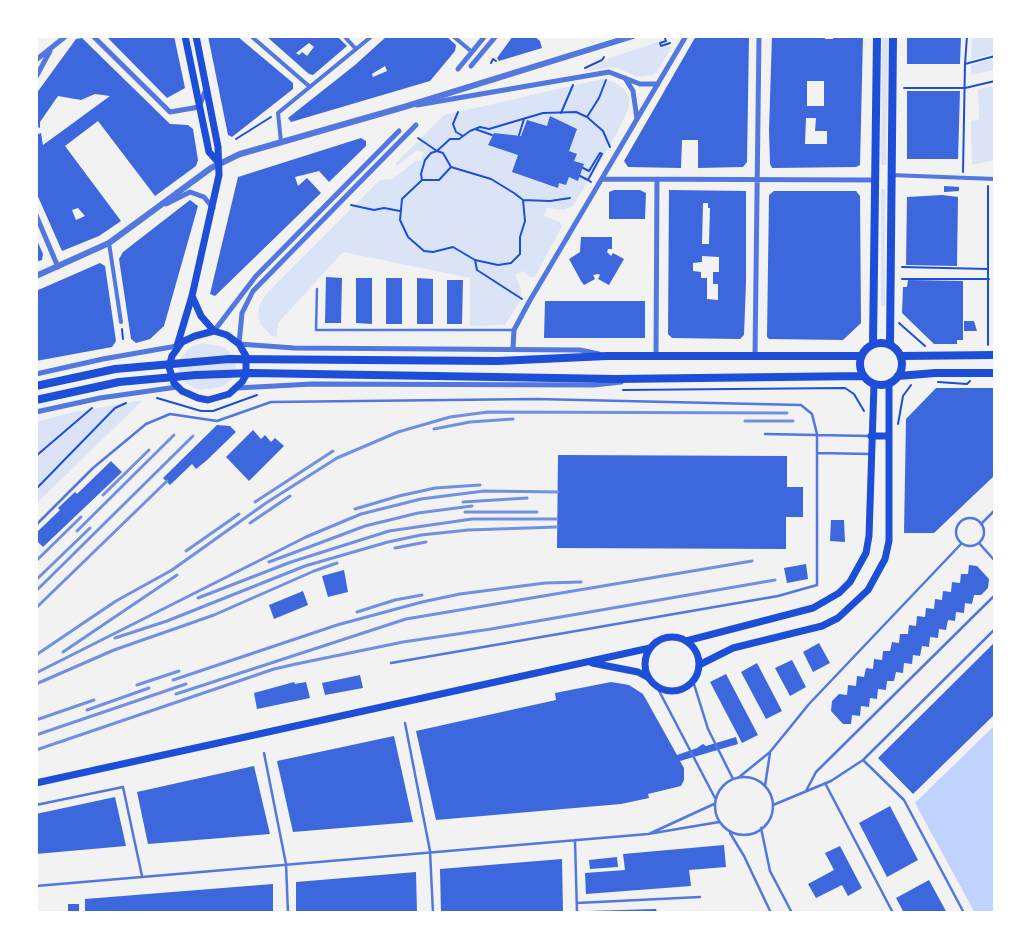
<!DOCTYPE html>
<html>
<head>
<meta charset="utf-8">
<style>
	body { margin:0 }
	#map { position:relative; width:1031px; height:949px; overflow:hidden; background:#f2f2f2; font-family:Montserrat,sans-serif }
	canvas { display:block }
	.frame { position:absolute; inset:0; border:38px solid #fff; pointer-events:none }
</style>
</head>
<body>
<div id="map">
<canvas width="1031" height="949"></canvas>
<div class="frame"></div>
</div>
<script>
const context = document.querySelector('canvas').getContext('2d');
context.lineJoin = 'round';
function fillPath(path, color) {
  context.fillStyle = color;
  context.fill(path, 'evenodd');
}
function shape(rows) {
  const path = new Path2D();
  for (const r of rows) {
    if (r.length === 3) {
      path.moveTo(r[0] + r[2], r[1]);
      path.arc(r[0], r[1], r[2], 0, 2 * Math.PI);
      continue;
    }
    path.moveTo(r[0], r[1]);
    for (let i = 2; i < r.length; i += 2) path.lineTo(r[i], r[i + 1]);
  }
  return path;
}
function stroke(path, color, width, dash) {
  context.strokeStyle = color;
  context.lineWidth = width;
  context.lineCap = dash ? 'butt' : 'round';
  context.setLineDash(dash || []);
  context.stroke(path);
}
fillPath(shape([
	[882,36,888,36,886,165,881,165],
	[972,36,995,36,995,53,971,60],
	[658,42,661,48,668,46,672,47,657,72,652,75,637,77,618,68,610,67,583,72,612,57],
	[995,58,995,70,971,75,971,65],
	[602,79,614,82,624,89,629,97,629,107,617,133,573,206,563,210,547,208,544,216,560,222,562,226,535,277,530,278,523,271,515,275,521,288,520,301,505,325,470,326,470,278,343,252,278,323,277,337,272,336,261,325,258,316,259,306,267,293,380,180,393,179,415,161,421,160,424,152,417,150,397,166,395,164,444,115],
	[994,86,995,160,972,165,971,121,979,119,978,89],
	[881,189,885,189,885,306,881,306],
	[202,343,224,347,235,357,236,370,231,380,222,387,199,390,185,383,179,375,178,362,181,357,190,348],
	[143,400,36,504,36,422,74,412]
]), '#dbe4f7');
fillPath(shape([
	[995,725,995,913,975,913,915,803]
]), '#bfd3fe');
fillPath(shape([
	[106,36,174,36,185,88,167,98],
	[208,36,237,36,293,83,293,89,232,137,228,135],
	[266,36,322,36,324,38,326,36,337,36,347,46,313,75,309,74],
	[309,43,314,47,307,56,302,52,299,55,296,53],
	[387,36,446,36,456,45,455,51,430,81,291,122,288,118,355,65],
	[385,66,387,71,373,77,372,74],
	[513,36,534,36,540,41,542,48,499,61,497,58],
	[696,36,749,36,747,162,743,167,698,168,698,140,682,140,681,168,628,167,624,161],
	[772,36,825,36,825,39,833,39,833,36,863,36,860,165,856,167,772,168,770,164,769,130],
	[807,81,824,81,824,106,807,106],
	[806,118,816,118,815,131,827,131,827,144,805,144],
	[907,36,961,36,960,64,907,64],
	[82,38,170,124,188,125,193,129,198,160,196,166,155,196,98,121,65,146,121,221,99,236,62,251,36,192,36,135,41,133,43,145,110,96,95,94,81,100,58,96,40,122,40,128,36,126,36,94,76,39],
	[78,208,85,216,76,220,72,210],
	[907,91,960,91,958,159,907,159],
	[550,116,577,129,569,151,577,154,574,161,584,164,578,181,569,177,566,185,559,183,558,188,512,172,518,155,488,145,494,133,521,136,527,120,547,126],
	[361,138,366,141,366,146,329,182,319,171,295,177,298,186,307,178,321,193,215,296,210,294,238,177],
	[944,186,959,187,959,191,944,192],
	[614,190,640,190,646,193,645,219,609,219,609,192],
	[669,190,746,191,746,282,744,335,740,339,672,338,668,334],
	[703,203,708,203,708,208,710,208,709,244,702,244],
	[702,256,719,257,719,272,713,272,713,284,718,284,718,300,707,299,707,278,701,278,701,272,693,271,693,263,702,262],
	[774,191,856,191,860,196,861,323,843,340,769,339,767,337,769,195],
	[942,195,958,197,957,266,906,265,907,197],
	[190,200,198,206,164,326,150,339,136,343,131,339,119,259,123,252],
	[581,237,612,237,612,249,608,249,607,252,611,256,613,253,624,259,609,285,598,279,600,275,598,274,593,275,595,279,584,285,581,281,569,259,580,252],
	[36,238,43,254,42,260,36,262],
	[100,263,105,266,116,341,112,347,36,361,36,291],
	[326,277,342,278,341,323,325,323],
	[356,278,372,278,372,324,356,323],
	[386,278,402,278,402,324,386,324],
	[417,278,433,279,433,324,417,324],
	[447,280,463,280,462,324,447,324],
	[908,280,963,281,963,340,957,340,957,344,934,344,902,313,903,287,907,287],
	[545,301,645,301,645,338,544,338],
	[964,321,974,321,977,331,964,331],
	[936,388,995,388,995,475,934,533,904,533,906,419],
	[217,425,230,426,236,432,206,461,196,469,192,464,170,485,163,478],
	[253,430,261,439,265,435,271,442,275,438,284,446,249,481,226,457],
	[558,455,787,456,787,487,803,487,803,517,786,517,786,549,557,548],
	[111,461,122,472,43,547,36,540,36,533,60,510,58,508,75,492,77,494],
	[831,520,844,520,845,542,830,541],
	[806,564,808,579,787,583,784,568],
	[969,565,977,566,989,579,988,588,981,595,974,595,972,604,965,603,964,613,956,612,955,621,948,620,946,630,939,629,938,638,930,637,929,647,922,646,920,656,913,655,912,664,904,663,903,673,896,672,894,681,887,681,886,690,878,689,877,699,870,698,869,707,861,706,860,716,852,715,851,724,843,724,831,711,832,701,839,694,847,695,848,685,856,686,857,676,864,677,866,668,873,669,874,659,882,660,883,651,890,651,892,642,899,643,900,634,908,634,909,625,916,626,917,616,925,617,926,608,934,609,935,599,942,600,943,591,951,592,952,582,960,583,961,574,968,574],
	[344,570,348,592,328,597,322,576],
	[303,591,308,605,274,619,269,605],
	[995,642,995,714,913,794,878,758],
	[819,643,830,663,813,672,803,652],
	[792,660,806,687,790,696,775,668],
	[757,663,782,711,766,719,741,672],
	[726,674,758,735,742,743,710,682],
	[360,675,363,688,325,695,322,683],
	[294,682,295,684,306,682,310,698,257,709,254,693],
	[611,682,629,685,643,694,677,755,697,748,703,744,706,746,736,737,738,744,680,761,684,768,684,780,681,786,648,794,649,798,621,804,436,820,416,731,556,700,555,693],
	[394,736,413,822,293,832,277,761],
	[254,766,270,834,148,844,137,792],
	[115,797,126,846,36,854,36,814],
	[890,806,918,860,887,877,859,823],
	[724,845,726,867,689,870,691,886,586,894,585,873,625,870,623,854],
	[840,846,862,888,848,896,842,885,816,898,808,884,834,870,825,853],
	[617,857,618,867,590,869,589,860],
	[562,859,563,913,441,913,440,869],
	[416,872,417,913,296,913,296,882],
	[929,880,947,913,904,913,896,898],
	[273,884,273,913,85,913,85,899],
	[68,904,79,904,79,913,68,913],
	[656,909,657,913,587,913,587,911]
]), '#3d67dc');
stroke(shape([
	[967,36,965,64,995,56],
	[665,38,666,41,660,43,661,46,670,43],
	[491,63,493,59,496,61],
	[585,68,602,60,604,57],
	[904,88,965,88,995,81],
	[458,112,453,124,456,132,463,136],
	[561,113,573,85],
	[587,117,599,98,606,80],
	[475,129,492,135],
	[519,135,524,119],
	[418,138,437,151,431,153,425,160,421,174,422,180,402,199,400,220,408,237,424,251,433,252,453,247,475,260,498,265,511,263,520,254,520,237,525,221,523,200,550,201,570,198],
	[236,139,271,117],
	[583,168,589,171,600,153,602,154,588,180,591,182],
	[963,172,965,64],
	[580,176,588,180],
	[422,180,439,180,451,167],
	[523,200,514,193,491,179,451,167,443,153,437,151,450,139,459,139,470,131,480,127,489,129,543,113,576,112,587,117,603,131,610,147],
	[351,205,374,210,384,208,400,211],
	[475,260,477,270,522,299],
	[902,267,988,269],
	[902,279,989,279],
	[899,323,925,346],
	[122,329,123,339],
	[988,345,988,186],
	[938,382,967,384,970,381],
	[623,390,845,388,854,394,864,411],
	[157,398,201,411,213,411,257,395],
	[898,424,903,396,911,385],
	[36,456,92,408],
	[36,489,115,408,126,403]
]), '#1d4ed8', 2);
stroke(shape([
	[317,289,316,330,514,330],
	[765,434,869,436],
	[817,453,870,454],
	[970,532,14],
	[981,524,995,510],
	[36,525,93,468,146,424,170,414,217,421,271,402,536,399,801,405,812,414,817,434,817,585,778,596,391,663],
	[979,543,995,561],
	[693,681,708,729,733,779],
	[657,687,715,798],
	[405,723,430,851,433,913],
	[264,753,286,864,288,913],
	[863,760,904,800,964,913],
	[744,806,29],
	[738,778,770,752,809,704,961,544],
	[825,783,893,913],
	[765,786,770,753],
	[806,791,816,772,995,595],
	[36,805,123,787,142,876],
	[773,805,831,781,863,760,995,629],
	[761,828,770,871,792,913],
	[651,833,714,804],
	[730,833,744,856,771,913],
	[575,840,577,913],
	[36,886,648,834,719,822],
	[577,903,700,897]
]), '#5277de', 2.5);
stroke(shape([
	[251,36,310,87],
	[344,36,356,49],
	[453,36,472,52],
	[281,142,278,113,372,36],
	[891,175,995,179],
	[109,243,121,322]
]), '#5277de', 4);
stroke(shape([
	[93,36,170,112,199,107,206,89],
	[36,60,66,36],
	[471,66,496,36],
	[458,69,485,36],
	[36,77,50,51],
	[625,78,633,91,637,119],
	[417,105,609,72,640,84,658,84],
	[416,125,253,291,242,313,239,344,294,348,580,350,599,354],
	[602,179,875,180],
	[166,204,190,192,204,197,213,208],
	[36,215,58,267],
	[214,331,256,276,399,131],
	[513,348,514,330,529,302,686,36],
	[755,355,759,36],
	[656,356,657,179],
	[36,374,103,359,177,346],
	[237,388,312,384,594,385,621,382],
	[36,412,100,398,177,387]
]), '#5277de', 5);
stroke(shape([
	[36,276,109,243,211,168,240,154,404,107,633,36]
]), '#5277de', 6);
stroke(shape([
	[185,36,209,152,219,163],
	[192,296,201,316,214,331],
	[214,331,227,335,239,344,246,356,246,375,242,382,229,394,208,400,198,398,182,391,174,383,169,367,172,356,182,342,195,336,214,331],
	[177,346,192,296,219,175,218,147,196,36],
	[871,436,887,436],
	[672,664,27],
	[686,641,813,608,839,593,850,582,866,553,869,536,874,384],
	[592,663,638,672,649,678],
	[699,665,733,648,822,626,838,618,868,590,885,559,889,541,889,383],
	[36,783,650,648]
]), '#1d4ed8', 7);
stroke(shape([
	[881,364,21],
	[873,344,877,36],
	[890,345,893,36],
	[901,356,995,355],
	[898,376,935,373,995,373],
	[36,386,115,369,229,359,498,361,607,356,861,356],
	[36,400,119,382,196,375,251,373,616,379,863,376]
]), '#1d4ed8', 8);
stroke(shape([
	[745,421,793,421],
	[434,429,470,422,513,419],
	[103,495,149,450],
	[255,502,333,451],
	[463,502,527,498],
	[355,509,399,496,435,488,480,485],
	[465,512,537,512],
	[250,523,290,496],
	[77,531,174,435],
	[395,548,426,542],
	[186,551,239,514],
	[36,561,81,517],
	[269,562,365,526,418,513,472,506],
	[36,580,90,528],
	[36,591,193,436],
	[198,598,291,562,389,531,472,519,557,519],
	[36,608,167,481],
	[357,612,395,600,422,595],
	[115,638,167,621,305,566,388,542,421,535,468,530,557,527],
	[63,652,177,575],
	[36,655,116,601,172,570,266,503,337,458,398,432,450,417,488,412,787,413],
	[36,673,306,537,361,514,421,499,484,491,558,492],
	[173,680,337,625,422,602,460,594,545,583,581,582],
	[36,684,114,650,214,615,314,571,337,563],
	[137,685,179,671],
	[176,694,406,619,752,561],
	[87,710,149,688],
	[36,720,94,700],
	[36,735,186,684],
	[36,750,274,669,296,664,403,642,491,629,775,580]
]), '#7290e2', 3);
</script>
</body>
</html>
